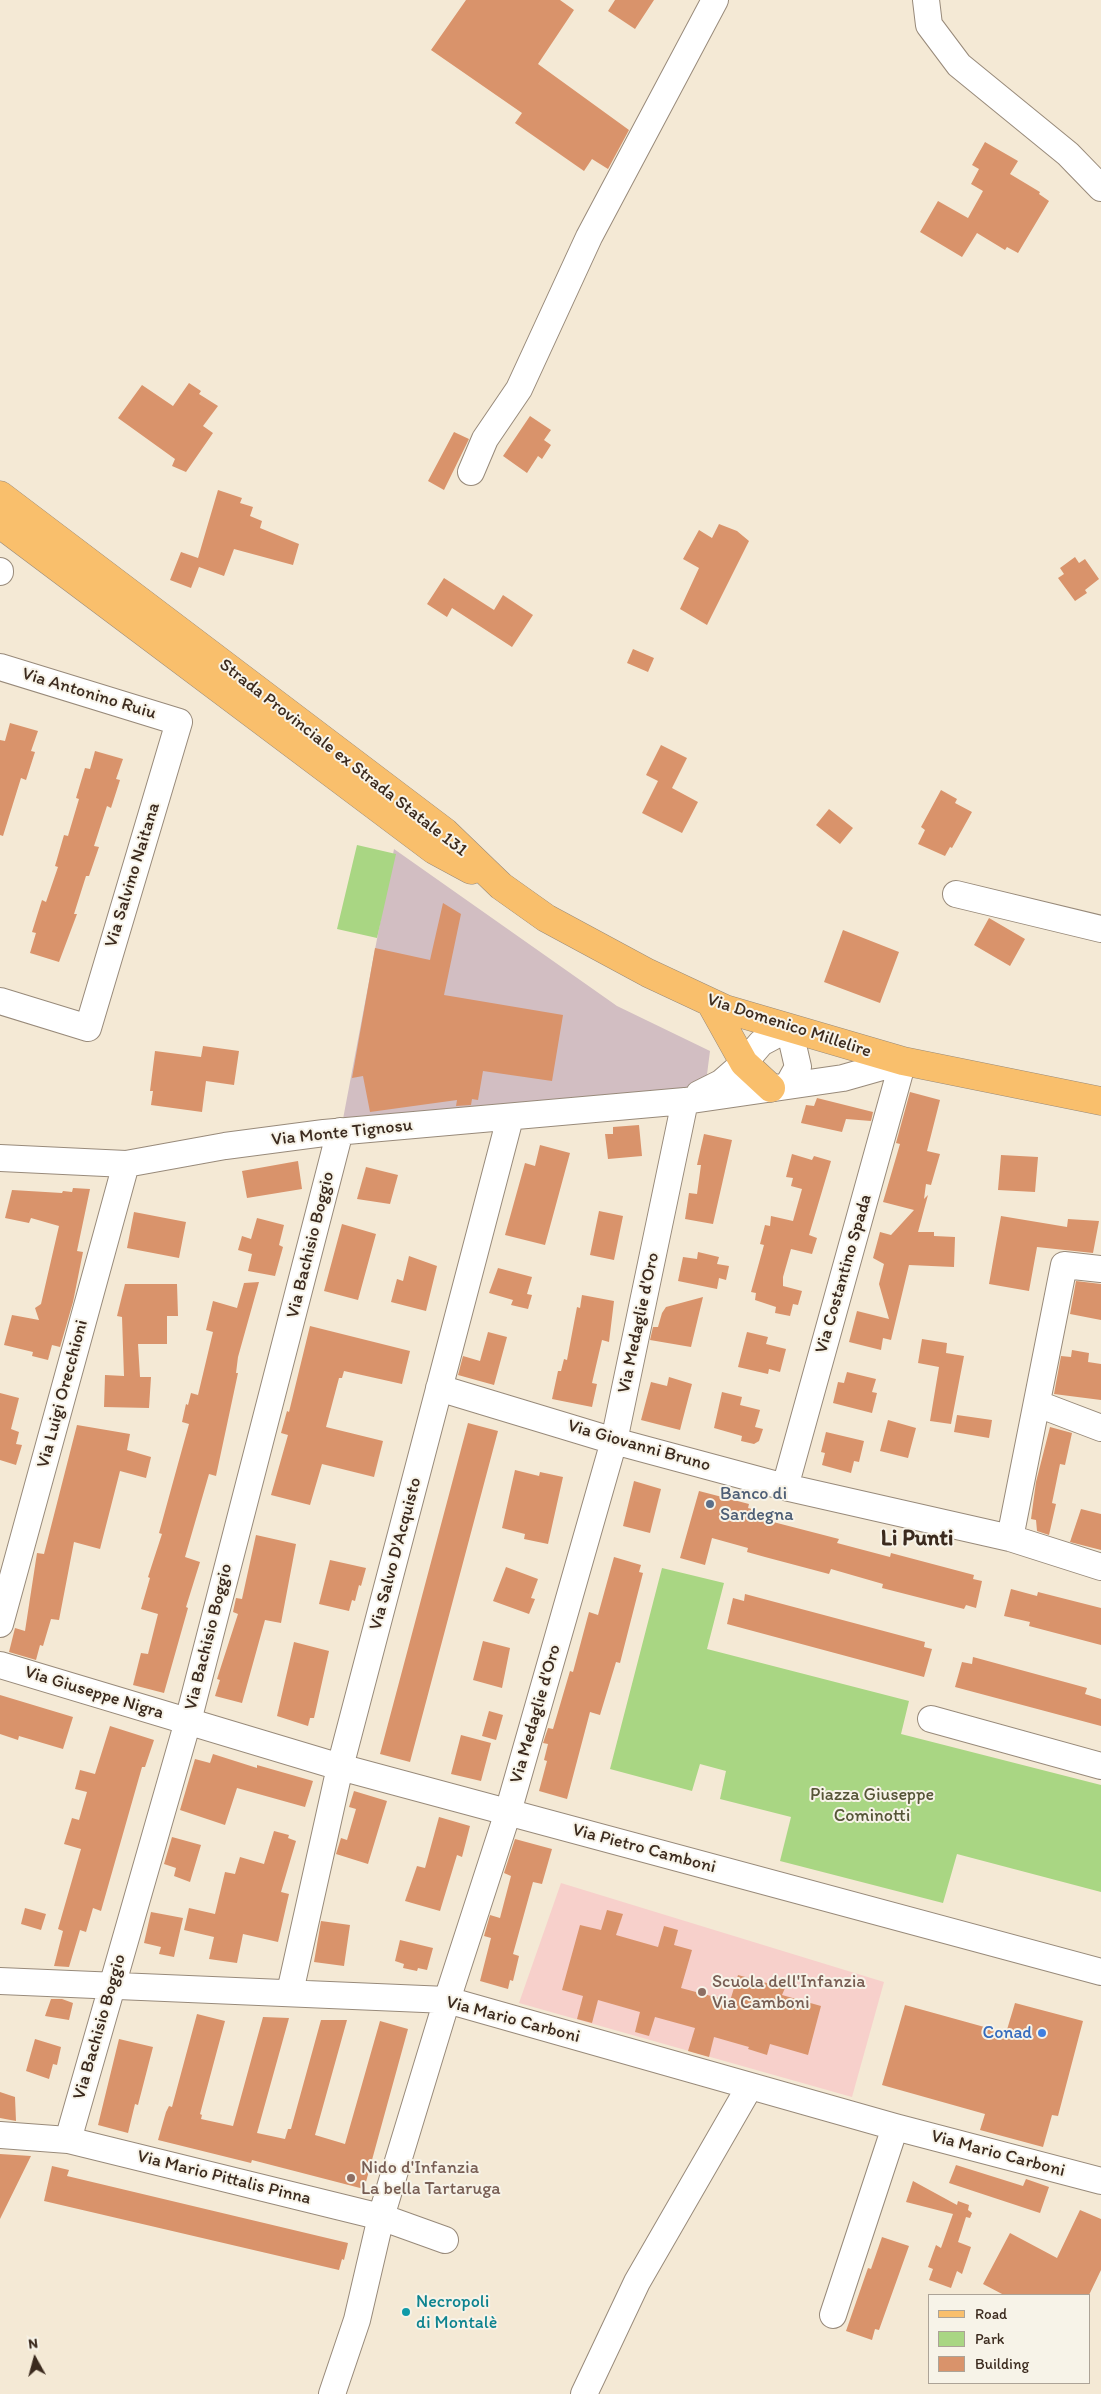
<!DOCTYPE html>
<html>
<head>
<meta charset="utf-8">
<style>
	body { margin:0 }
	#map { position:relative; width:1101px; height:2394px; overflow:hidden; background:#f4e9d5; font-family:Itim,sans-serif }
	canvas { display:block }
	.legend { position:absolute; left:928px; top:2294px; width:162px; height:90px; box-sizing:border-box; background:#f7f3e8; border:1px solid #aca397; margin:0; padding:6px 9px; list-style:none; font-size:15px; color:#3b2a1e }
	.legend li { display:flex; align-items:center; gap:10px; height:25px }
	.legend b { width:25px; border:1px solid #aca397 }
	.north { position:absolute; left:10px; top:2334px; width:50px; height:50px; -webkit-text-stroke:4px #f7f3e8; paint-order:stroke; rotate:353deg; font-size:14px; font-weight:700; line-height:20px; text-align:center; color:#3b2a1e }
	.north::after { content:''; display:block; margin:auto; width:18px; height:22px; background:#3b2a1e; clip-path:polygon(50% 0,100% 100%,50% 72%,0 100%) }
</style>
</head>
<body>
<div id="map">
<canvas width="1101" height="2394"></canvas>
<ul class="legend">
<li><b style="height:6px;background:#f9bf6c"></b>Road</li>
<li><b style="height:14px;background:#a9d683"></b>Park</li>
<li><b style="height:14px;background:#d9936b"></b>Building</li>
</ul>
<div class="north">N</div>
</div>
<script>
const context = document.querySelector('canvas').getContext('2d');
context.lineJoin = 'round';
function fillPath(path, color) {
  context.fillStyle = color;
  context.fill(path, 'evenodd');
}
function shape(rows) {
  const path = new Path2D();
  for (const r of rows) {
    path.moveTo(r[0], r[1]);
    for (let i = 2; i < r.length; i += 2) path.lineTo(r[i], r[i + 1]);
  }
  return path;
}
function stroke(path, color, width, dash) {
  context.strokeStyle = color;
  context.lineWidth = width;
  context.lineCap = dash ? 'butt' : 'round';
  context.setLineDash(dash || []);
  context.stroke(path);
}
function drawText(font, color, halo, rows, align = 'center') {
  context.font = font + ' Itim,sans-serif';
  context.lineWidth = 4;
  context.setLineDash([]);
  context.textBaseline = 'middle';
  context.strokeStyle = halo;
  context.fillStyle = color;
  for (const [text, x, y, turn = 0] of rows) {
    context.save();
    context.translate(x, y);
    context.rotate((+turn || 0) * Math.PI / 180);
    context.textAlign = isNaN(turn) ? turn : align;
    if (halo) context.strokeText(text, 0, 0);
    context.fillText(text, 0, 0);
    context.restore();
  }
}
fillPath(shape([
	[561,1883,884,1982,852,2097,519,2003]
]), '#f7d0cb');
fillPath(shape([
	[394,849,617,1006,710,1051,705,1090,343,1119]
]), '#d2bec2');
fillPath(shape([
	[357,845,396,854,377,938,337,929],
	[662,1568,724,1583,707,1649,909,1701,901,1734,1101,1785,1101,1892,957,1854,943,1903,780,1861,791,1817,720,1799,726,1771,700,1764,692,1791,610,1769]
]), '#a9d683');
fillPath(shape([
	[466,0,560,0,574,10,538,64,629,130,608,169,592,159,584,171,515,123,522,113,431,50],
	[615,0,654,0,635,29,608,11],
	[985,142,1018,161,1010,174,1040,192,1039,194,1049,201,1018,253,1007,247,1005,250,977,233,962,257,920,232,938,201,968,218,983,191,971,184,979,169,972,165],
	[189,383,201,391,199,394,218,406,203,426,213,433,186,472,172,466,175,459,118,418,142,385,173,406],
	[530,416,551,430,544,440,551,445,542,459,538,456,527,473,503,456],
	[454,432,469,439,444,490,428,481],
	[218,490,242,498,240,503,253,507,250,516,262,521,260,528,299,544,293,565,234,549,224,576,199,567,191,588,170,580,181,552,198,558],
	[719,524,737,531,749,541,707,625,680,609,699,568,683,559,699,530,712,538],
	[1075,557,1079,563,1085,559,1099,579,1085,590,1087,593,1075,601,1058,578,1064,574,1060,568],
	[444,578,494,610,503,595,533,615,512,647,452,608,447,617,427,604],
	[633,649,654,658,648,672,627,663],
	[10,723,38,731,31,751,35,752,26,780,21,778,3,836,0,835,0,740,5,741],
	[661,745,687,758,672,788,698,802,682,833,642,813,658,781,646,775],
	[95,751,123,759,116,779,120,780,111,808,107,806,94,846,99,847,89,876,86,876,74,914,77,914,59,962,30,953,36,933,32,932,42,900,46,902,58,867,55,866,64,835,68,836,79,799,76,798,85,768,90,769],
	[941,790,957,799,955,803,972,812,952,848,950,847,945,856,918,844,925,830,921,827],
	[829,809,853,828,840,844,816,825],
	[443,903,461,914,444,995,563,1015,552,1081,483,1071,478,1100,472,1099,471,1105,456,1106,457,1100,370,1112,363,1076,352,1078,375,948,430,960],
	[989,918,1025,939,1010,966,974,945],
	[843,930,899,952,880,1003,824,982],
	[203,1046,239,1051,234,1085,206,1081,202,1112,151,1105,153,1091,150,1091,155,1051,201,1057],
	[910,1092,940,1100,927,1151,940,1154,931,1185,926,1184,924,1199,928,1195,918,1232,934,1232,934,1236,955,1237,954,1267,909,1265,891,1340,883,1338,881,1350,849,1342,857,1311,889,1319,879,1284,884,1264,873,1258,880,1232,891,1235,914,1210,883,1202,900,1144,896,1143],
	[817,1098,873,1112,871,1121,846,1119,842,1132,801,1123,806,1105,814,1106],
	[639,1125,642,1156,608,1159,605,1134,613,1134,613,1127],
	[704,1134,732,1140,713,1224,685,1219,689,1193,697,1194,701,1165,697,1165],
	[540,1145,570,1153,545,1245,505,1235,525,1163,535,1166],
	[792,1154,812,1160,814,1156,831,1161,809,1235,817,1238,812,1254,791,1249,783,1277,783,1286,802,1291,798,1305,793,1304,790,1316,775,1313,776,1307,755,1300,756,1293,751,1292,764,1245,760,1244,765,1225,770,1226,771,1216,793,1221,802,1189,791,1186,793,1178,786,1177],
	[1001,1155,1038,1157,1035,1192,998,1190],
	[298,1161,302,1189,247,1198,242,1171],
	[366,1167,398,1175,390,1204,357,1199],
	[73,1188,90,1189,77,1251,83,1252,73,1302,60,1347,52,1345,48,1360,32,1356,33,1352,4,1345,12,1315,39,1320,35,1308,41,1304,59,1226,31,1218,29,1223,5,1218,12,1190,62,1193,63,1191,72,1192],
	[599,1211,623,1216,614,1260,590,1255],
	[134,1212,186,1222,179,1258,127,1248],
	[1001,1216,1067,1227,1068,1219,1099,1221,1093,1253,1037,1247,1029,1291,989,1284],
	[257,1218,284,1225,279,1245,283,1247,275,1276,248,1271,252,1254,238,1250,242,1236,251,1239],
	[342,1224,376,1234,358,1300,324,1291],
	[698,1252,719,1257,717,1264,729,1266,726,1280,719,1278,717,1289,678,1281,683,1257,697,1259],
	[409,1256,437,1266,426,1311,391,1302,397,1279,403,1281],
	[498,1268,532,1277,527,1294,532,1295,528,1309,511,1305,513,1300,489,1293],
	[1076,1281,1101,1284,1101,1320,1070,1314],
	[259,1282,238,1357,236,1373,238,1373,216,1476,209,1474,185,1557,200,1562,186,1607,188,1608,164,1693,133,1685,141,1653,148,1654,158,1614,141,1609,150,1578,148,1577,162,1534,159,1533,189,1424,182,1422,186,1404,188,1405,191,1393,198,1395,213,1332,206,1330,213,1301,237,1308,244,1283],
	[125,1284,177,1284,178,1316,167,1316,167,1344,138,1344,140,1377,151,1377,149,1408,104,1407,105,1375,124,1376,122,1317,117,1316],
	[582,1295,614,1301,609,1342,602,1340,592,1383,597,1384,592,1407,552,1399,558,1371,561,1371,564,1359,567,1360,577,1307,580,1308],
	[703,1297,691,1347,650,1340,653,1327,658,1327,662,1313,666,1307],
	[310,1326,410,1351,402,1384,344,1371,342,1378,339,1378,326,1427,383,1441,374,1477,322,1464,310,1505,271,1495,288,1435,281,1433,287,1411,289,1412],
	[488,1332,507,1337,494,1385,458,1375,463,1356,480,1361],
	[747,1332,768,1337,766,1344,786,1349,780,1372,769,1369,768,1374,738,1367],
	[922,1339,947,1343,946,1353,964,1356,951,1424,930,1421,939,1367,918,1363],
	[1072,1350,1089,1353,1088,1362,1101,1364,1101,1400,1054,1394,1061,1356,1071,1357],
	[847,1372,876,1379,872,1392,877,1393,872,1413,833,1403,838,1382,844,1383],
	[669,1377,692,1384,680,1430,641,1420,651,1382,667,1386],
	[722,1392,742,1397,740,1405,760,1410,755,1427,763,1429,759,1441,754,1444,741,1441,742,1436,714,1428],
	[0,1393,19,1398,11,1429,19,1432,16,1444,22,1445,16,1465,0,1460],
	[957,1415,992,1420,989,1438,954,1432],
	[888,1420,916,1428,908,1458,880,1451],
	[468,1423,498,1431,410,1762,380,1754],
	[77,1425,130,1434,127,1450,151,1457,146,1478,120,1471,100,1549,74,1542,59,1620,51,1619,43,1646,40,1645,36,1660,9,1652,15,1628,25,1631,37,1553,44,1554],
	[1050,1427,1072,1433,1065,1465,1060,1464,1052,1503,1056,1504,1049,1535,1037,1531,1036,1520,1031,1519,1036,1482],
	[826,1432,864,1441,859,1462,854,1461,851,1473,822,1465,825,1453,821,1452],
	[515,1470,539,1476,540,1472,563,1477,548,1544,524,1539,525,1534,502,1528],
	[634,1481,661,1489,650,1533,623,1526],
	[699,1491,749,1504,748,1508,752,1509,750,1516,839,1539,837,1543,890,1557,891,1553,974,1575,973,1579,982,1581,976,1608,966,1605,964,1609,882,1588,883,1584,831,1569,829,1574,765,1557,747,1552,748,1548,712,1538,705,1565,680,1558],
	[1081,1509,1101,1514,1101,1550,1070,1542],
	[256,1535,296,1544,281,1623,265,1620,242,1703,215,1696,220,1680,217,1679,238,1614,233,1612,236,1598,242,1599],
	[614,1557,641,1565,639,1572,643,1573,620,1663,616,1662,600,1715,590,1712,567,1799,539,1791,547,1761,544,1760,548,1744,543,1743,548,1728,553,1729,570,1671,573,1672,589,1612,598,1615],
	[330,1560,366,1568,361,1586,359,1585,355,1601,352,1600,349,1611,319,1604],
	[506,1567,538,1579,531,1598,535,1599,529,1614,493,1601],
	[1011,1589,1037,1596,1038,1592,1101,1608,1101,1645,1029,1626,1030,1622,1004,1616],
	[745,1594,925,1642,924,1647,932,1649,924,1677,727,1624,733,1598,744,1601],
	[483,1641,510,1648,502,1688,473,1680],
	[294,1642,329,1651,314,1718,310,1718,308,1726,277,1716],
	[973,1657,1087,1688,1085,1694,1101,1699,1101,1726,955,1687,962,1662,972,1664],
	[0,1695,73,1717,63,1749,19,1736,18,1740,0,1734],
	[489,1711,503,1715,496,1740,482,1736],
	[110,1726,154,1740,145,1767,142,1767,101,1911,93,1908,86,1932,80,1930,69,1967,54,1966,63,1931,58,1929,81,1849,64,1844,72,1818,79,1820,87,1792,75,1789,80,1770,95,1774],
	[461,1735,491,1743,481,1781,451,1774],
	[213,1754,257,1768,257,1765,313,1781,305,1807,237,1788,225,1825,180,1810,195,1759,210,1763],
	[354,1791,387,1801,368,1864,336,1854,341,1838,347,1840,356,1809,349,1807],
	[439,1817,470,1826,462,1857,457,1855,440,1911,405,1901,417,1866,425,1868],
	[274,1831,289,1835,288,1838,296,1841,281,1892,289,1894,278,1942,243,1934,237,1963,209,1959,214,1937,184,1930,189,1908,215,1914,225,1872,235,1874,240,1857,264,1864],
	[172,1837,201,1845,190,1882,174,1876,176,1868,164,1864],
	[515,1839,552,1849,542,1884,533,1882,513,1954,519,1956,513,1981,510,1980,508,1989,480,1981,491,1938,484,1936,490,1915,500,1918,511,1876,504,1873],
	[25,1908,46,1914,41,1930,21,1924],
	[607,1910,623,1914,616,1935,658,1947,664,1926,678,1930,674,1945,692,1950,681,1988,730,2001,738,1975,785,1988,782,1995,821,2006,808,2055,770,2044,767,2055,748,2049,749,2047,714,2037,709,2057,688,2051,695,2028,655,2017,649,2036,635,2032,640,2012,598,2000,592,2023,577,2019,583,1996,562,1990,580,1925,601,1930],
	[151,1912,183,1918,174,1957,159,1954,161,1947,144,1943],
	[321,1921,350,1925,344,1966,314,1962],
	[400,1940,433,1948,427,1970,418,1968,417,1971,403,1968,404,1964,395,1961],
	[51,1999,62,1999,73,2003,69,2020,45,2016],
	[1015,2003,1083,2021,1058,2116,1052,2115,1043,2147,980,2130,985,2114,882,2085,905,2005,1006,2033],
	[197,2014,225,2021,200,2114,202,2115,201,2119,233,2126,263,2017,289,2018,257,2133,285,2139,288,2129,291,2129,321,2020,347,2020,315,2135,345,2144,380,2021,408,2029,364,2189,252,2160,251,2163,158,2140,166,2112,169,2106,172,2107],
	[35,2039,61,2047,57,2065,53,2064,49,2079,26,2071],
	[119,2039,153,2047,138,2105,135,2104,128,2133,98,2125],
	[0,2092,15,2097,16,2121,0,2118],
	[0,2154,31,2156,0,2219],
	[956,2165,1023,2186,1026,2179,1049,2187,1040,2213,949,2183],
	[52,2166,69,2170,67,2176,348,2243,344,2260,342,2259,339,2270,44,2201],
	[913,2181,957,2205,958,2201,969,2205,968,2210,972,2213,970,2218,966,2217,958,2242,971,2247,962,2274,957,2271,951,2288,929,2280,933,2269,928,2267,936,2245,941,2248,953,2214,906,2202],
	[1080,2210,1101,2219,1101,2270,1089,2295,1004,2295,983,2284,1010,2233,1057,2258],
	[882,2237,909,2246,879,2330,875,2329,872,2340,846,2331,868,2268,871,2269]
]), '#d9936b');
const minor = shape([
	[926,0,929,25,959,65,1068,154,1101,188],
	[471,472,485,439,519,389,589,237,715,0],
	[0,572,0,571],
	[0,667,179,722,88,1028,0,1001],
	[956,894,1101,929],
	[699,1094,721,1083,744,1063,761,1043,789,1028,798,1067,788,1085],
	[0,1158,126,1164,225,1146,324,1133,685,1101,843,1078,903,1061],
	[439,1388,614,1441,785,1487,1010,1538,1101,1567],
	[1038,1404,1101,1428],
	[785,1487,903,1061],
	[1010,1538,1064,1265,1101,1269],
	[0,1624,126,1164],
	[0,1665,340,1767,1101,1972],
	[931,1719,1101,1766],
	[0,1981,447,2000,895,2127,1101,2181],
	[290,1992,340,1767,510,1118],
	[0,2135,68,2140,381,2217,445,2240],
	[68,2140,188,1721,340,1131],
	[833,2315,895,2127],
	[332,2394,357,2320,381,2217,447,2000,508,1812,614,1441,685,1101],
	[584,2394,637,2282,750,2086]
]);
const major = shape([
	[0,495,445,832,501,886,546,918,648,973,725,1009,903,1061,1101,1101],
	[0,524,434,850,471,870],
	[710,1002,744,1063,771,1088]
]);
stroke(minor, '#988a7a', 28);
stroke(major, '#988a7a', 29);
stroke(minor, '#fff', 26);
stroke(major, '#f9bf6c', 28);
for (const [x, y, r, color] of [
	[710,1504,5,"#5c6f8a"],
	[702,1992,5,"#8d6e63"],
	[1042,2033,5,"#3f7fe0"],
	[351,2178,5,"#8d6e63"],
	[406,2312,5,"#0f9aa8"]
]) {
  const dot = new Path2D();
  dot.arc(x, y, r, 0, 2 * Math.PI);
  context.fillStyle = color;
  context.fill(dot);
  stroke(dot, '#f7f3e8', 2);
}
drawText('18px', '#3b2a1e', '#f7f3e8', [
	["Via Antonino Ruiu",89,694,17],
	["Strada Provinciale ex Strada Statale 131",343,758,38],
	["Via Salvino Naitana",133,875,-73],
	["Via Domenico Millelire",789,1026,18],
	["Via Monte Tignosu",342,1133,-6],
	["Via Bachisio Boggio",311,1245,-76],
	["Via Costantino Spada",844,1274,-74],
	["Via Medaglie d'Oro",639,1323,-78],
	["Via Luigi Orecchioni",63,1394,-75],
	["Via Giovanni Bruno",639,1446,16],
	["Via Salvo D'Acquisto",396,1554,-75],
	["Via Bachisio Boggio",209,1637,-76],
	["Via Giuseppe Nigra",94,1693,17],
	["Via Medaglie d'Oro",536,1714,-74],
	["Via Pietro Camboni",644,1849,15],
	["Via Mario Carboni",513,2020,15],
	["Via Bachisio Boggio",100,2027,-74],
	["Via Mario Carboni",998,2154,15],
	["Via Mario Pittalis Pinna",224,2178,14]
]);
drawText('18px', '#4e5e75', '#f7f3e8', [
	["Banco di",720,1494],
	["Sardegna",720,1515]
], 'left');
drawText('18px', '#565537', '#f7f3e8', [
	["Piazza Giuseppe",872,1795],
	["Cominotti",872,1816]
]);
drawText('18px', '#785e54', '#f7f3e8', [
	["Scuola dell'Infanzia",712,1982],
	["Via Camboni",712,2003],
	["Nido d'Infanzia",361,2168],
	["La bella Tartaruga",361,2189]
], 'left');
drawText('18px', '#366cbe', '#f7f3e8', [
	["Conad",1032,2033]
], 'right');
drawText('18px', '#0d838f', '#f7f3e8', [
	["Necropoli",416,2302],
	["di Montalè",416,2323]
], 'left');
drawText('bold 22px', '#3b2a1e', '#f7f3e8', [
	["Li Punti",917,1539]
]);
</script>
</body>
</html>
